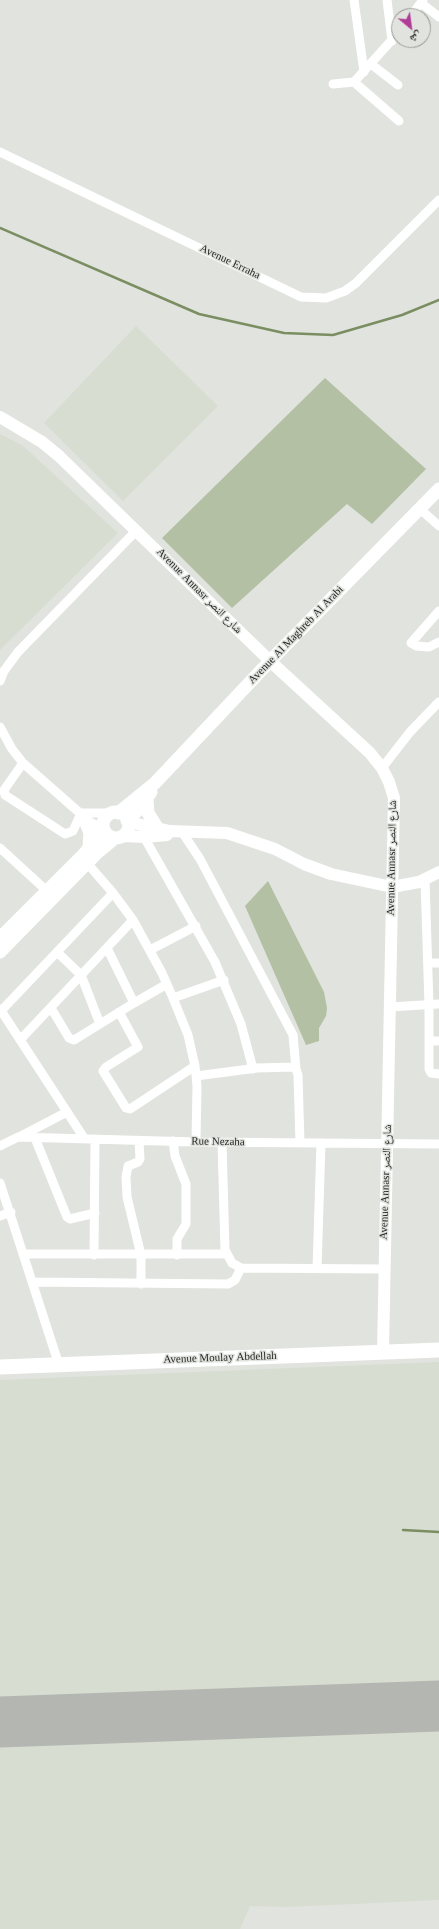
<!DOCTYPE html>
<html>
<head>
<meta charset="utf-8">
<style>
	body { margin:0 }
	#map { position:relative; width:439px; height:1929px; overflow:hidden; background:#e1e3de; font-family:"Times New Roman","Noto Naskh Arabic",serif }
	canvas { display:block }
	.north { position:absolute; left:391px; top:8px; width:40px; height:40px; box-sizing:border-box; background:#e1e3de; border:1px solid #979894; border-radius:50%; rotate:151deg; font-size:11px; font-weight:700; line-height:16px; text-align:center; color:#272826 }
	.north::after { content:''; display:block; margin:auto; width:14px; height:18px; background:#af3c96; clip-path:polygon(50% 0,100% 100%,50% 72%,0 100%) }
</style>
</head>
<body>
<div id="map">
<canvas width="439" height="1929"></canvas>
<div class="north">ش</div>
</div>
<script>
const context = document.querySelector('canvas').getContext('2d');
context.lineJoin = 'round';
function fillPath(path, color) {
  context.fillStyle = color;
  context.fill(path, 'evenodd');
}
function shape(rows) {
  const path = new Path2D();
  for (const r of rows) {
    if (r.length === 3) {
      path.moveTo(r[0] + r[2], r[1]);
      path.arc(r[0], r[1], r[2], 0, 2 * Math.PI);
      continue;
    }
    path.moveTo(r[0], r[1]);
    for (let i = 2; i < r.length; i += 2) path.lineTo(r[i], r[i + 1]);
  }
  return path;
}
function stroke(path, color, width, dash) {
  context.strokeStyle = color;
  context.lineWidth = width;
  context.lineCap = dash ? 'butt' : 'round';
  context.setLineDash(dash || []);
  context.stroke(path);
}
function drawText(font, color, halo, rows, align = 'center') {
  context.font = font + ' "Times New Roman","Noto Naskh Arabic",serif';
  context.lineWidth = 3;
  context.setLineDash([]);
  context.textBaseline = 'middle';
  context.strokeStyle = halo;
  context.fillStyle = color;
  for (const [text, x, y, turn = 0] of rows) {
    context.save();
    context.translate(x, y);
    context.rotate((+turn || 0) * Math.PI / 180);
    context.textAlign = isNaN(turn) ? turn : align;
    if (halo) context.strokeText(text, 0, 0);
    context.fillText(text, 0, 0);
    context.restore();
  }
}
fillPath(shape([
	[136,326,218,406,123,501,44,423],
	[0,434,22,445,118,533,0,650],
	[439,1362,439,1900,286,1907,250,1906,240,1929,0,1929,0,1380]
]), '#d7ddd0');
fillPath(shape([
	[325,378,426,469,372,524,347,504,232,608,162,538],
	[268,881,324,992,327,1008,326,1016,319,1028,319,1041,306,1045,245,906]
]), '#b3c0a4');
stroke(shape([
	[0,228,199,314,284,333,333,335,402,315,439,300],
	[403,1530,439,1532]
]), '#7a8e61', 2.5);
stroke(shape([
	[0,1722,439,1706]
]), '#b4b6b1', 51);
stroke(shape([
	[354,0,364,72],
	[387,0,392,41],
	[421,3,439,17],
	[411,16,423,0],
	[371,64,398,85],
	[354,82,399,121],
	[333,84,354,82,399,32],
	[0,152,301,297,326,298,345,291,356,283,439,200],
	[420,509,439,526],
	[439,611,411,643,416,646,429,647,439,642],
	[0,681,4,671,18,652,137,530],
	[0,727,12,749,23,763,90,822,103,828],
	[23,763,4,790,5,795,65,834,73,831,81,813],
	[382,768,410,732,439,702],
	[81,813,113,813],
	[182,832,200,859,293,1035,296,1069],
	[144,837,215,962,241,1024,253,1069],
	[0,848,47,891],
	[87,863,113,893,133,920,162,973,173,998,188,1035,195,1066,197,1086,196,1142],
	[425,880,429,1005,429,1069,431,1073,439,1074],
	[107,948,134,1003],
	[150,950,196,926],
	[57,952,81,975,100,1024],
	[428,963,439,963],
	[173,998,224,980],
	[390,1007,439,1004],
	[51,1008,69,1038,74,1040,134,1003,167,984],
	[0,1009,84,1138],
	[1,1011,113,893],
	[119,1012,138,1047,106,1067,103,1071,126,1108,130,1109,195,1066],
	[20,1040,133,920],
	[429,1041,439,1041],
	[196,1076,257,1068,293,1067,296,1069,298,1075,300,1143],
	[19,1137,67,1112],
	[35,1138,67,1217,70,1219,95,1213],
	[139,1141,140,1159,138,1162,128,1166,126,1177,127,1197,141,1255,141,1284],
	[173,1141,175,1156,186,1184,186,1224,177,1239,177,1255],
	[222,1142,225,1250,232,1263,241,1268,383,1269],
	[0,1146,18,1137,196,1142,439,1144],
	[0,1183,59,1365],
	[0,1216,11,1212],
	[23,1254,226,1254],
	[94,1255,95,1139],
	[317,1269,321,1143],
	[32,1282,228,1284,235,1280,241,1268]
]), '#fff', 9);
stroke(shape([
	[0,417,42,442,59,456,270,661,370,753,382,768,389,782,394,798,383,1351],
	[128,822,170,831,227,833,275,849,304,864,331,874,392,887,419,882,439,872],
	[122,836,144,837,167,835]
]), '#fff', 12);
stroke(shape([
	[147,800,148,813,158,829],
	[116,825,13],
	[118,813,155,783,270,661,439,489],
	[84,818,90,833,89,848],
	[127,821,141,807,151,792],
	[0,938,84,854,104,830],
	[0,952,97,853,115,838]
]), '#fff', 13);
stroke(shape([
	[0,1367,439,1350]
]), '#fff', 15);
drawText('11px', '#272826', '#e1e3de', [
	["Avenue Erraha",230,262,26],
	["Avenue Annasr شارع النصر",199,591,45],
	["Avenue Al Maghreb Al Arabi",296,635,-46],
	["Avenue Annasr شارع النصر",392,858,-89],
	["Rue Nezaha",218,1142,1],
	["Avenue Annasr شارع النصر",386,1182,-88],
	["Avenue Moulay Abdellah",220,1358,-2]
]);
</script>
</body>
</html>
